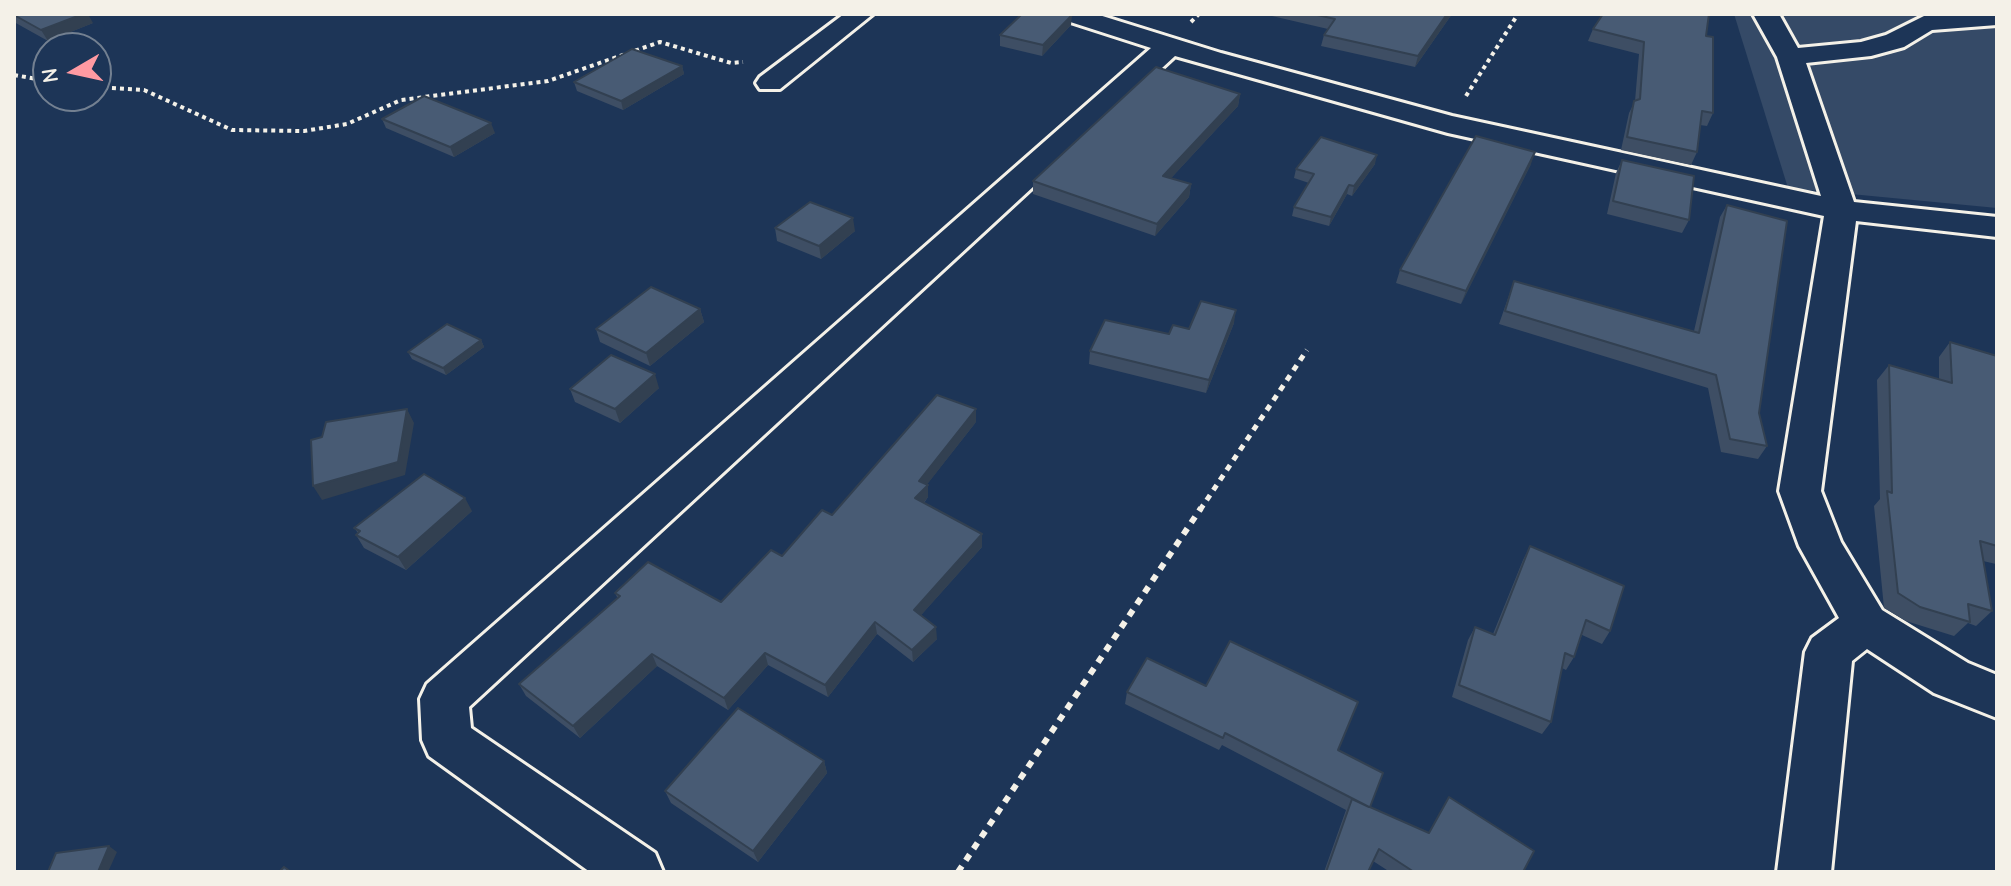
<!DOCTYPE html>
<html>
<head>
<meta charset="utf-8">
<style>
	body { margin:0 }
	#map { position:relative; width:2011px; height:886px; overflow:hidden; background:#1d3557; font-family:"Comic Neue",sans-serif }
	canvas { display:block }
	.frame { position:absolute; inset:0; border:16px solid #f4f1e8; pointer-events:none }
	.north { position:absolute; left:32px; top:32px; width:80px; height:80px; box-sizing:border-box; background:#1d3557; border:2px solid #738091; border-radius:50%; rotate:261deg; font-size:22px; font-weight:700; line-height:32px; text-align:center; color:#f4f1e8 }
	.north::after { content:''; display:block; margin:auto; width:28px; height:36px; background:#ff9aa2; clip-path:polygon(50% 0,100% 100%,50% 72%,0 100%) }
</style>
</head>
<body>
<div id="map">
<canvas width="2011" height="886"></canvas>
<div class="frame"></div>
<div class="north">N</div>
</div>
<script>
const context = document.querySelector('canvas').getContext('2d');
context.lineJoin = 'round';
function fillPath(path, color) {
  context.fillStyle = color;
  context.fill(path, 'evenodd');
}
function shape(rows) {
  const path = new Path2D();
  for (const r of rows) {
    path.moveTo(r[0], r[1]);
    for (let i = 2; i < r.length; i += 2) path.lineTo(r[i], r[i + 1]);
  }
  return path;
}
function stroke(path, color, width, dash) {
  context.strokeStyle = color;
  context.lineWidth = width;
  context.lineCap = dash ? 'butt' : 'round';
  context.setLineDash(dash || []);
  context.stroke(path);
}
fillPath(shape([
	[1734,14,1997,14,1997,208,1788,188]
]), '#354a67');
const minor = shape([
	[844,14,873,14,780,89,760,89,756,83,760,77,844,14],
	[1057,14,1096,14,1221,53,1452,116,1821,196,1777,57,1753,14,1779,14,1798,48,1861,42,1886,35,1926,15,1997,14,1997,25,1932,30,1904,47,1871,56,1806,63,1854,202,1997,217,1997,237,1856,221,1821,491,1841,542,1882,610,1968,663,1997,675,1997,718,1934,693,1867,649,1852,661,1831,872,1777,872,1805,652,1812,638,1839,618,1799,546,1779,491,1824,216,1448,133,1175,56,469,707,471,728,655,853,663,872,590,872,429,756,422,740,420,699,427,684,1151,48,1061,19,1057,14]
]);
stroke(minor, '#f4f1e8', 6);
stroke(shape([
	[1191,22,1199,14],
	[14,75,48,81],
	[96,87,144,90,232,130,304,131,347,124,401,100,548,81,660,42,731,63,743,62],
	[1466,96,1518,14]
]), '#f4f1e8', 4, [4, 4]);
stroke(shape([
	[1200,510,1307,350]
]), '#f4f1e8', 5, [6, 6]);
stroke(shape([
	[958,872,1201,508]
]), '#f4f1e8', 6, [7, 7]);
fillPath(minor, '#1d3557');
fillPath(shape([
	[14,14,93,23,48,41,14,22],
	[1272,14,1452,14,1415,67,1321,46,1324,35,1328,29,1272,16],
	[1071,25,1042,56,1000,46,1000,35],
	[1593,29,1706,36,1713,113,1707,126,1700,125,1697,152,1691,165,1621,150,1629,113,1635,101,1639,54,1588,41],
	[682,66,684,74,623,110,577,91,574,82],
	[1240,94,1238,106,1171,178,1191,184,1189,197,1155,236,1033,194,1033,181],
	[382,119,495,133,454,157,386,128],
	[1622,160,1689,220,1682,233,1607,214,1616,173],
	[1375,164,1352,196,1347,194,1329,226,1292,216,1294,207,1309,183,1294,178,1296,169],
	[1531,164,1461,304,1396,283,1400,270],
	[1727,205,1759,413,1767,446,1758,459,1721,452,1708,388,1499,324,1514,281,1694,331,1720,217],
	[775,228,855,231,821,259,777,241],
	[700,309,704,322,650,366,600,342,596,329],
	[1234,323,1206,393,1089,364,1090,351,1169,334,1189,329],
	[481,340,484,347,446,375,412,359,408,352],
	[1950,342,1997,356,1997,563,1996,564,1983,561,1992,611,1976,626,1968,623,1954,636,1906,621,1884,608,1874,506,1880,499,1877,380,1889,365,1939,379,1939,357],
	[659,388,620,423,575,402,570,389],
	[976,422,927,484,928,497,924,503,982,534,982,547,921,615,937,639,913,662,877,634,828,697,768,665,728,710,657,666,580,738,526,696,519,684,618,599,615,593,721,602,782,556,832,515],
	[472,511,406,570,364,548,356,535,358,533,354,528],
	[1530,546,1610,631,1602,644,1582,635,1574,657,1566,670,1562,668,1551,722,1542,734,1452,697,1468,640,1475,627,1493,634,1523,560],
	[1127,692,1338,750,1370,807,1428,833,1523,872,1390,872,1373,861,1368,872,1324,872,1346,810,1222,745,1219,750,1125,704],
	[824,761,827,773,758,862,671,803,665,791]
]), '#3e4e64');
fillPath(shape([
	[83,14,88,14,93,23,48,41,41,30],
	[1447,14,1452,14,1415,67,1418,56],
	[1072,15,1071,25,1042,56,1043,45],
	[682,66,684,74,623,110,621,101],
	[1240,94,1238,106,1162,188,1163,176],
	[491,123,495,133,454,157,450,147],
	[1535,152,1531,164,1461,304,1466,291],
	[1377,155,1375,164,1352,196,1354,186],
	[1191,184,1189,197,1155,236,1157,224],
	[1349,185,1347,194,1329,226,1331,217],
	[853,218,855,231,821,259,819,246],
	[700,309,704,322,650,366,646,353],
	[1236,310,1234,323,1206,393,1209,380],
	[481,340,484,347,446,375,443,368],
	[655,374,659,388,620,423,615,409],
	[407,409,414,423,405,475,322,500,313,486],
	[976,409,976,422,922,491,928,485,928,497,917,511,915,498,919,481],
	[465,498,472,511,406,570,398,557],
	[982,534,982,547,915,622,914,610],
	[875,622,877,634,828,697,825,685],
	[936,627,937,639,913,662,912,650],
	[765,653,768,665,728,710,724,698],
	[652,654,657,666,580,738,573,726],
	[824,761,827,773,758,862,753,851],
	[109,846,117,852,108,872,98,872]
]), '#324051');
const building = shape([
	[14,14,83,14,41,30,14,15,14,14],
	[1022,14,1069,14,1072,15,1043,45,1000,35,1022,14],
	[1313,14,1447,14,1418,56,1324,35,1335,19,1313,14],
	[1603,14,1709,14,1706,36,1713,37,1713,113,1702,111,1697,152,1627,137,1634,101,1640,99,1644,42,1593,29,1603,14],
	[632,49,682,66,621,101,574,82,632,49],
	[1156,67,1240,94,1163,176,1191,184,1157,224,1033,181,1156,67],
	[424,96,491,123,450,147,382,119,424,96],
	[1476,136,1535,152,1466,291,1400,270,1476,136],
	[1321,137,1377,155,1354,186,1349,185,1331,217,1294,207,1314,174,1296,169,1321,137],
	[1622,160,1694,176,1689,220,1613,201,1622,160],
	[810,202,853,218,819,246,775,228,810,202],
	[1727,205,1787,221,1759,413,1767,446,1730,439,1716,375,1505,311,1514,281,1699,333,1727,205],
	[651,287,700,309,646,353,596,329,651,287],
	[1201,301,1236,310,1209,380,1090,351,1105,320,1169,334,1173,325,1189,329,1201,301],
	[447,324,481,340,443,368,408,352,447,324],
	[1950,342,1997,356,1997,546,1980,541,1992,611,1968,604,1970,622,1920,607,1898,593,1887,491,1892,493,1889,365,1952,383,1950,342],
	[611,355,655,374,615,409,570,389,611,355],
	[937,395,976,409,919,481,928,485,915,498,982,534,914,610,936,627,912,650,875,622,825,685,765,653,724,698,652,654,573,726,519,684,620,596,615,593,648,562,721,602,771,550,782,556,822,510,832,515,937,395],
	[407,409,398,462,313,486,311,440,322,437,326,422,407,409],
	[424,474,465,498,398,557,356,535,360,531,354,528,424,474],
	[1530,546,1624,586,1610,631,1586,620,1574,657,1565,653,1551,722,1459,685,1475,627,1495,635,1530,546],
	[1230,641,1358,702,1338,750,1383,773,1370,807,1429,833,1449,797,1534,851,1523,872,1414,872,1379,849,1368,872,1326,872,1352,799,1369,807,1225,733,1223,738,1127,692,1147,658,1206,686,1230,641],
	[738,708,824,761,753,851,665,791,738,708],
	[109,846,98,872,48,872,56,853,109,846],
	[284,867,291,872,279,872,284,867]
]);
fillPath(building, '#485b74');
stroke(building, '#324051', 2);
</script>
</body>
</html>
